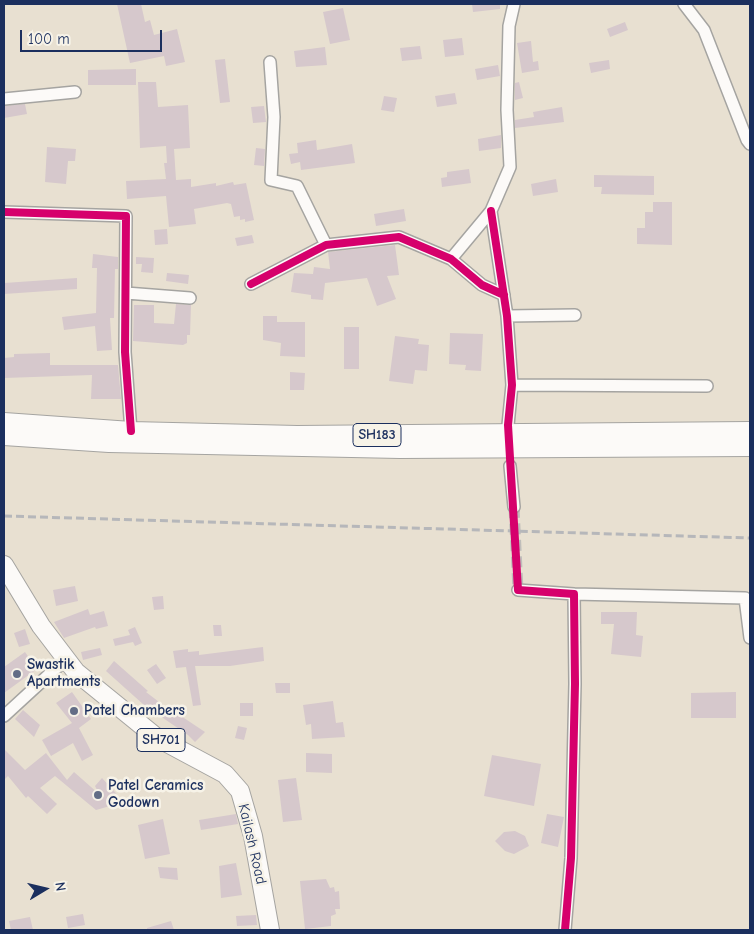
<!DOCTYPE html>
<html>
<head>
<meta charset="utf-8">
<style>
	body { margin:0 }
	#map { position:relative; width:754px; height:934px; overflow:hidden; background:#e8e0d1; font-family:"Comic Neue",sans-serif }
	canvas { display:block }
	.frame { position:absolute; inset:0; border:5px solid #1b2f5e; pointer-events:none }
	.north { position:absolute; left:20px; top:864px; width:50px; height:50px; -webkit-text-stroke:4px #f7f3e8; paint-order:stroke; rotate:81deg; font-size:14px; font-weight:700; line-height:20px; text-align:center; color:#1b2f5e }
	.north::after { content:''; display:block; margin:auto; width:18px; height:22px; background:#1b2f5e; clip-path:polygon(50% 0,100% 100%,50% 72%,0 100%) }
	.scale { position:absolute; left:20px; top:30px; width:142px; height:22px; box-sizing:border-box; border:2px solid #1b2f5e; border-top:0; padding-left:6px; font-size:15px; line-height:18px; white-space:nowrap; color:#1b2f5e; -webkit-text-stroke:4px #f7f3e8; paint-order:stroke }
</style>
</head>
<body>
<div id="map">
<canvas width="754" height="934"></canvas>
<div class="frame"></div>
<div class="north">N</div>
<div class="scale">100 m</div>
</div>
<script>
const context = document.querySelector('canvas').getContext('2d');
context.lineJoin = 'round';
function fillPath(path, color) {
  context.fillStyle = color;
  context.fill(path, 'evenodd');
}
function shape(rows) {
  const path = new Path2D();
  for (const r of rows) {
    path.moveTo(r[0], r[1]);
    for (let i = 2; i < r.length; i += 2) path.lineTo(r[i], r[i + 1]);
  }
  return path;
}
function stroke(path, color, width, dash) {
  context.strokeStyle = color;
  context.lineWidth = width;
  context.lineCap = dash ? 'butt' : 'round';
  context.setLineDash(dash || []);
  context.stroke(path);
}
function drawText(font, color, halo, rows, align = 'center') {
  context.font = font + ' "Comic Neue",sans-serif';
  context.lineWidth = 5;
  context.setLineDash([]);
  context.textBaseline = 'middle';
  context.strokeStyle = halo;
  context.fillStyle = color;
  for (const [text, x, y, turn = 0] of rows) {
    context.save();
    context.translate(x, y);
    context.rotate((+turn || 0) * Math.PI / 180);
    context.textAlign = isNaN(turn) ? turn : align;
    if (halo) context.strokeText(text, 0, 0);
    context.fillText(text, 0, 0);
    context.restore();
  }
}
fillPath(shape([
	[117,4,141,4,145,22,150,20,154,35,177,29,185,62,166,66,164,56,130,63],
	[472,4,500,4,500,9,473,12],
	[343,8,350,40,330,44,323,12],
	[625,22,628,30,610,37,607,29],
	[462,38,464,55,445,57,443,40],
	[531,41,533,62,538,61,539,70,522,73,517,43],
	[420,46,422,59,402,61,400,48],
	[325,47,327,65,296,67,294,51],
	[225,59,230,102,220,103,215,60],
	[609,60,610,69,591,73,589,63],
	[498,65,500,76,477,80,475,69],
	[136,69,136,85,88,85,88,70],
	[138,82,156,82,158,107,188,105,190,148,174,149,176,180,191,179,191,187,216,183,216,186,233,182,234,185,246,183,254,220,245,222,245,219,240,220,240,216,234,217,231,204,227,203,194,209,196,224,169,227,166,196,127,199,126,181,166,179,164,163,167,163,166,146,140,148],
	[519,82,523,98,515,100,515,83],
	[455,93,457,104,437,107,435,96],
	[384,96,397,98,394,112,381,110],
	[25,104,27,114,4,118,4,106],
	[264,106,266,122,253,123,251,107],
	[562,107,564,122,515,128,515,120,534,117,533,112],
	[501,135,501,148,479,151,478,139],
	[316,140,317,150,352,144,355,163,301,170,300,162,291,164,289,154,298,153,297,143],
	[47,147,76,149,75,161,68,161,66,184,45,182],
	[256,148,265,149,264,166,254,165],
	[469,169,471,183,442,187,441,178,447,177,447,172],
	[594,175,654,176,654,195,601,194,602,187,594,187],
	[556,179,558,192,533,196,531,184],
	[653,202,672,202,672,245,637,244,637,228,645,228,645,212,653,212],
	[404,209,406,221,376,226,374,214],
	[167,229,168,244,155,245,154,230],
	[252,235,254,243,237,246,235,238],
	[395,245,399,275,387,276,396,299,377,306,367,278,325,283,323,300,311,299,311,295,291,292,294,273,313,274,314,267,330,269,328,252],
	[93,254,118,257,118,269,115,269,114,318,110,318,112,350,97,351,95,326,64,330,62,317,96,313,97,268,92,268],
	[136,257,154,258,153,273,141,272,142,264,136,264],
	[167,273,189,275,188,284,166,281],
	[77,278,77,289,4,294,4,283],
	[176,304,191,305,190,335,187,335,187,343,183,345,133,341,134,305,154,305,154,323,174,324],
	[263,316,277,316,277,322,305,322,305,357,280,356,281,343,263,340],
	[344,327,359,327,359,369,344,369],
	[450,333,483,334,481,371,465,370,466,365,449,364],
	[395,336,419,339,418,344,429,345,427,371,415,370,413,384,389,381],
	[50,353,50,365,118,365,121,399,91,399,92,375,4,378,4,358,14,357,14,354],
	[290,372,305,373,304,390,290,390],
	[75,586,78,601,56,606,53,590],
	[163,596,164,609,154,610,152,597],
	[88,609,90,615,104,611,108,626,96,629,95,627,64,638,54,622],
	[601,612,637,612,636,635,643,636,641,657,611,654,614,624,601,624],
	[213,625,221,625,222,636,214,636],
	[135,627,142,643,135,646,133,642,115,646,113,639,130,635,128,630],
	[25,629,30,644,19,647,14,633],
	[263,647,264,661,230,666,195,666,201,705,193,706,186,667,176,668,173,651,188,649,188,652,199,651,199,655],
	[100,648,102,655,83,660,81,652],
	[25,652,37,669,4,693,4,667],
	[114,661,148,691,146,692,176,715,178,714,205,732,195,742,188,735,144,705,106,671],
	[156,664,166,678,157,684,147,670],
	[275,683,290,683,290,693,276,693],
	[72,692,91,719,79,728,93,755,82,761,73,743,51,756,42,740,72,723,56,703],
	[736,692,736,718,691,718,691,693],
	[333,701,336,723,343,722,345,737,312,739,311,724,306,725,303,705],
	[240,703,253,703,253,716,240,716],
	[23,710,40,725,34,737,15,719],
	[238,726,247,728,244,740,235,738],
	[4,749,25,770,46,753,67,780,74,772,99,794,95,786,102,778,124,802,96,810,55,776,40,788,57,804,47,814,28,796,26,798,8,776,4,780],
	[306,753,332,754,332,773,306,772],
	[492,755,541,764,534,806,484,796],
	[296,778,302,820,283,822,278,780],
	[236,814,238,824,201,830,199,820],
	[547,814,564,817,558,847,541,843],
	[163,819,170,854,145,859,138,825],
	[515,831,525,836,529,846,514,854,505,851,495,841,504,832],
	[236,863,242,895,221,898,219,866],
	[158,867,177,868,178,880,160,878],
	[326,879,330,888,334,887,335,892,339,891,340,909,335,909,336,914,331,916,331,926,305,929,300,881],
	[83,914,85,925,68,928,66,917],
	[256,915,257,925,237,926,236,916],
	[30,917,33,930,11,930,9,921],
	[171,921,174,930,147,930,147,928]
]), '#d6c8cc');
stroke(shape([
	[514,507,518,590]
]), '#bfbdba', 11, [11, 5.5]);
const street = shape([
	[684,4,704,30,747,140,750,144],
	[270,62,274,117,271,180,297,186,326,245],
	[4,99,75,92],
	[491,211,507,316,512,385,508,425],
	[4,212,126,216,125,352,131,431],
	[451,259,491,211,510,167,507,110,509,26,514,4],
	[251,284,326,245,399,237,451,259,482,285,504,295],
	[126,293,190,298],
	[507,316,575,315],
	[512,385,707,386],
	[510,466,514,507],
	[518,590,574,594,575,684,571,858,565,930],
	[574,594,745,598,750,638],
	[4,716,66,659]
]);
const primary = shape([
	[4,422,131,431,297,435,750,431],
	[4,436,109,443,400,449,750,447],
	[4,565,41,626,76,672,156,737,225,774,240,791,253,836,270,930]
]);
stroke(street, '#a5a4a1', 14);
stroke(primary, '#a5a4a1', 20);
stroke(street, '#fcfaf8', 11);
stroke(primary, '#fcfaf8', 18);
stroke(shape([
	[4,516,750,538]
]), '#b6b7ba', 3, [8, 4]);
stroke(shape([
	[491,211,507,316,512,385,508,425,518,590,574,594,575,684,571,858,565,930],
	[4,212,126,216,125,352,131,431],
	[251,284,326,245,399,237,451,259,482,285,504,295]
]), '#d6006c', 8);
for (const [x, y, r, color] of [
	[17,674,5,"#636d86"],
	[74,711,5,"#636d86"],
	[98,795,5,"#636d86"]
]) {
  const dot = new Path2D();
  dot.arc(x, y, r, 0, 2 * Math.PI);
  context.fillStyle = color;
  context.fill(dot);
  stroke(dot, '#f7f3e8', 2);
}
for (const [x, y, w] of [
	[377,435,48],
	[161,740,48]
]) {
  const box = new Path2D();
  box.roundRect(x - w / 2, y - 11.5, w, 23, 4);
  context.fillStyle = '#f7f3e8';
  context.fill(box);
  stroke(box, '#1b2f5e', 1);
}
drawText('bold 14px', '#1b2f5e', null, [
	["SH183",377,435],
	["SH701",161,740]
]);
drawText('bold 15px', '#1b2f5e', '#f7f3e8', [
	["Swastik",27,665],
	["Apartments",27,682],
	["Patel Chambers",84,711],
	["Patel Ceramics",108,786],
	["Godown",108,803]
], 'left');
drawText('15px', '#1b2f5e', '#f7f3e8', [
	["Kailash Road",252,844,77]
]);
</script>
</body>
</html>
